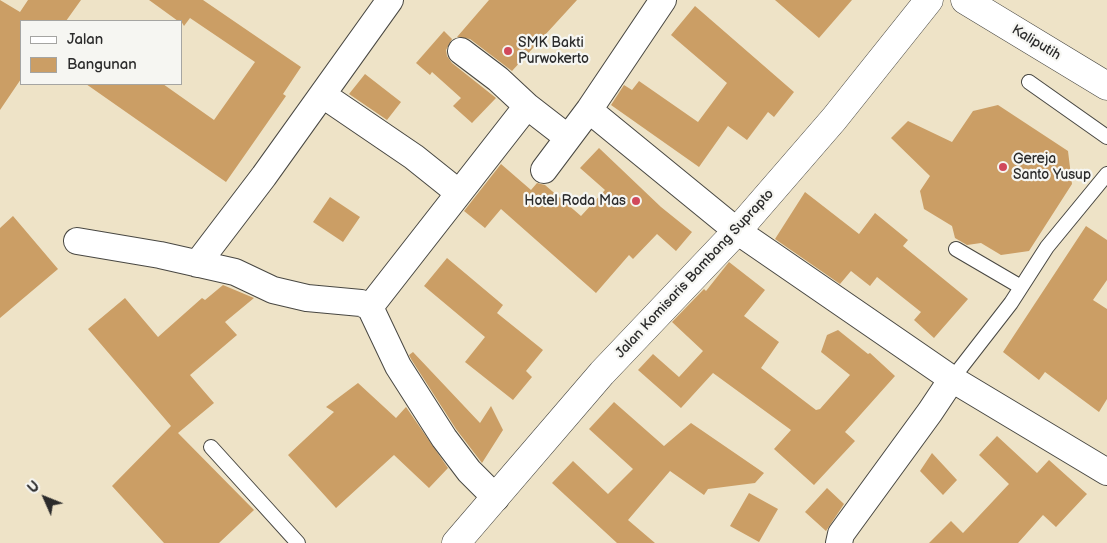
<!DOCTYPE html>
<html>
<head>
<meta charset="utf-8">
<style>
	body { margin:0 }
	#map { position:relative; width:1107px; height:543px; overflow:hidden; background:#eee3c7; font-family:"Balsamiq Sans",sans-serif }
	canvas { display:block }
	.legend { position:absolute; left:20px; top:20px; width:162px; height:65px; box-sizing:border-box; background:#f6f6f2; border:1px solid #a5a5a2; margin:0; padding:6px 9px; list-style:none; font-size:15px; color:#2b2b2b }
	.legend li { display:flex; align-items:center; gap:10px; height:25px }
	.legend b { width:25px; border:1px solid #a5a5a2 }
	.north { position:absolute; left:20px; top:473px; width:50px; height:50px; -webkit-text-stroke:4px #f6f6f2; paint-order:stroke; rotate:314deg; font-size:14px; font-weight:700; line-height:20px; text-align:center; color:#2b2b2b }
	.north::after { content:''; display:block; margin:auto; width:18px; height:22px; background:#2b2b2b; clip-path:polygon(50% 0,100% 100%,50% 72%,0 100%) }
</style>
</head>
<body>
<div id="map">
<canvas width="1107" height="543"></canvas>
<ul class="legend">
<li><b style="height:6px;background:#fff"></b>Jalan</li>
<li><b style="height:14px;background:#cb9e65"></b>Bangunan</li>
</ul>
<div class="north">U</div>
</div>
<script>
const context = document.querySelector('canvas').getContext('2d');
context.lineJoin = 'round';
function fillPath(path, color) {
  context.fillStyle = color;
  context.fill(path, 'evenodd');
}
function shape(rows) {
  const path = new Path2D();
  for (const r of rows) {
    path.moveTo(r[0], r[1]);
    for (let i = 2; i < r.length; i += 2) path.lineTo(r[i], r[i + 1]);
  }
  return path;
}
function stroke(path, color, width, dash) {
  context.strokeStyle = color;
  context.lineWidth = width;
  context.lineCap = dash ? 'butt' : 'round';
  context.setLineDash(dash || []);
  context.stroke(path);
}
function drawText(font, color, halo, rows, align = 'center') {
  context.font = font + ' "Balsamiq Sans",sans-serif';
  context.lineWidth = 4.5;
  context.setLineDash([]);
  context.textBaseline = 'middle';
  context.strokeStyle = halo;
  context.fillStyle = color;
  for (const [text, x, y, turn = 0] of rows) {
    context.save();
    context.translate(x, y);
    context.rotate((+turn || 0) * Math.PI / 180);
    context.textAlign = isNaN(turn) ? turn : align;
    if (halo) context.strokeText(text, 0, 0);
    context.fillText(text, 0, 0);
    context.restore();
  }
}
fillPath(shape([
	[0,0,20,12,28,0,81,0,66,21,21,21,21,79,0,110],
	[149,0,203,0,301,67,283,94,286,96,226,182,86,84,163,84,214,120,255,62,190,18,184,26,181,21,178,21],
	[489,0,577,0,512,71,470,39,457,37],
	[775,0,852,0,819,38],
	[695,6,794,92,774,117,768,112,747,140,728,126,699,167,611,105,624,85,632,90,639,81,698,122,727,83,671,35],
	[444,31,452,39,446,50,447,56,452,63,496,98,472,123,453,106,461,98,432,72,430,75,416,63],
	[365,74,401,102,387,120,349,94],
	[998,105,1068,151,1072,184,1029,251,1001,255,981,243,967,245,955,238,952,226,924,209,920,191,930,176,891,138,908,121,952,142,973,111],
	[599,148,661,207,692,232,676,251,657,234,633,259,629,255,596,293,501,209,485,228,464,211,501,164,531,190,537,183,545,185,581,216,605,190,580,168],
	[805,192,859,234,875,213,908,240,903,246,968,299,934,338,914,320,921,312,877,277,870,286,851,271,840,284,775,239],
	[330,197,360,217,343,242,313,222],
	[13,216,58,269,0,318,0,228],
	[1086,226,1107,240,1107,280,1093,300,1107,309,1107,399,1099,412,1045,372,1039,380,1003,352],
	[447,258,503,305,497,313,543,350,526,371,532,377,513,400,465,362,485,337,424,286],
	[729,262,765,290,744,316,779,342,761,368,816,410,820,409,850,375,821,352,827,335,838,330,868,354,870,353,895,376,845,432,855,441,814,485,774,449,791,430,713,373,681,408,638,370,653,354,679,377,703,351,672,322,704,289,706,291],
	[223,285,254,298,225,322,237,335,190,375,214,403,178,433,254,510,219,543,164,543,112,486,171,426,88,329,125,298,158,337,202,298,205,300],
	[413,352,480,423,491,406,503,430,482,463,456,429,411,359,409,355],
	[358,383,396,418,406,407,448,468,429,488,394,455,336,508,288,455,334,412,326,407],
	[614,402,664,446,691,423,764,473,755,483,708,489,704,495,670,471,628,520,655,543,617,543,552,483,573,461,608,494,633,469,589,429],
	[997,436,1037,473,1049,460,1087,494,1056,527,1043,515,1018,543,929,543,951,521,963,533,1009,484,979,455],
	[932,453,957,480,943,495,920,471],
	[827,488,844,504,826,531,805,512],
	[749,493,778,509,759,542,730,526]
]), '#cb9e65');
const lane = shape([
	[1029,82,1107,137],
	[956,249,1021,287],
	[952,379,1011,303,1047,247,1107,174],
	[211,447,298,543]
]);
const street = shape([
	[461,51,498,79,527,106,567,137],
	[323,95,414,157,459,193],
	[589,110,737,231,952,379,1107,472],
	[544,170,589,110,663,0],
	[77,241,160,255,235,272,273,290,307,298,361,303,370,307,398,366,444,438,469,471,496,498],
	[197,264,264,176,390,0],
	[370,307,527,106],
	[839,543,841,534,930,412,952,379]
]);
const secondary = shape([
	[965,0,1107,86],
	[456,543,602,373,737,231,834,119,929,0]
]);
stroke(lane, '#484742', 16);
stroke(street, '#484742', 28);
stroke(secondary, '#484742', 29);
stroke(lane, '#fff', 14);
stroke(street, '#fff', 26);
stroke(secondary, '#fff', 28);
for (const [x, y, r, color] of [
	[508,51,5,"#d1495b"],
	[1003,167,5,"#d1495b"],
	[636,201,5,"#d1495b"]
]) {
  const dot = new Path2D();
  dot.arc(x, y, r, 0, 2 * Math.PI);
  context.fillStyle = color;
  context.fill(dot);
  stroke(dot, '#f6f6f2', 2);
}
drawText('14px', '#2b2b2b', '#f6f6f2', [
	["SMK Bakti",518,43],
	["Purwokerto",518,59],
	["Gereja",1013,159],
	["Santo Yusup",1013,175],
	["Hotel Roda Mas",626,201,"right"]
], 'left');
drawText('14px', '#2b2b2b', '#f6f6f2', [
	["Kaliputih",1036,43,31],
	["Jalan Komisaris Bambang Suprapto",695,274,-47]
]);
</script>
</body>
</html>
